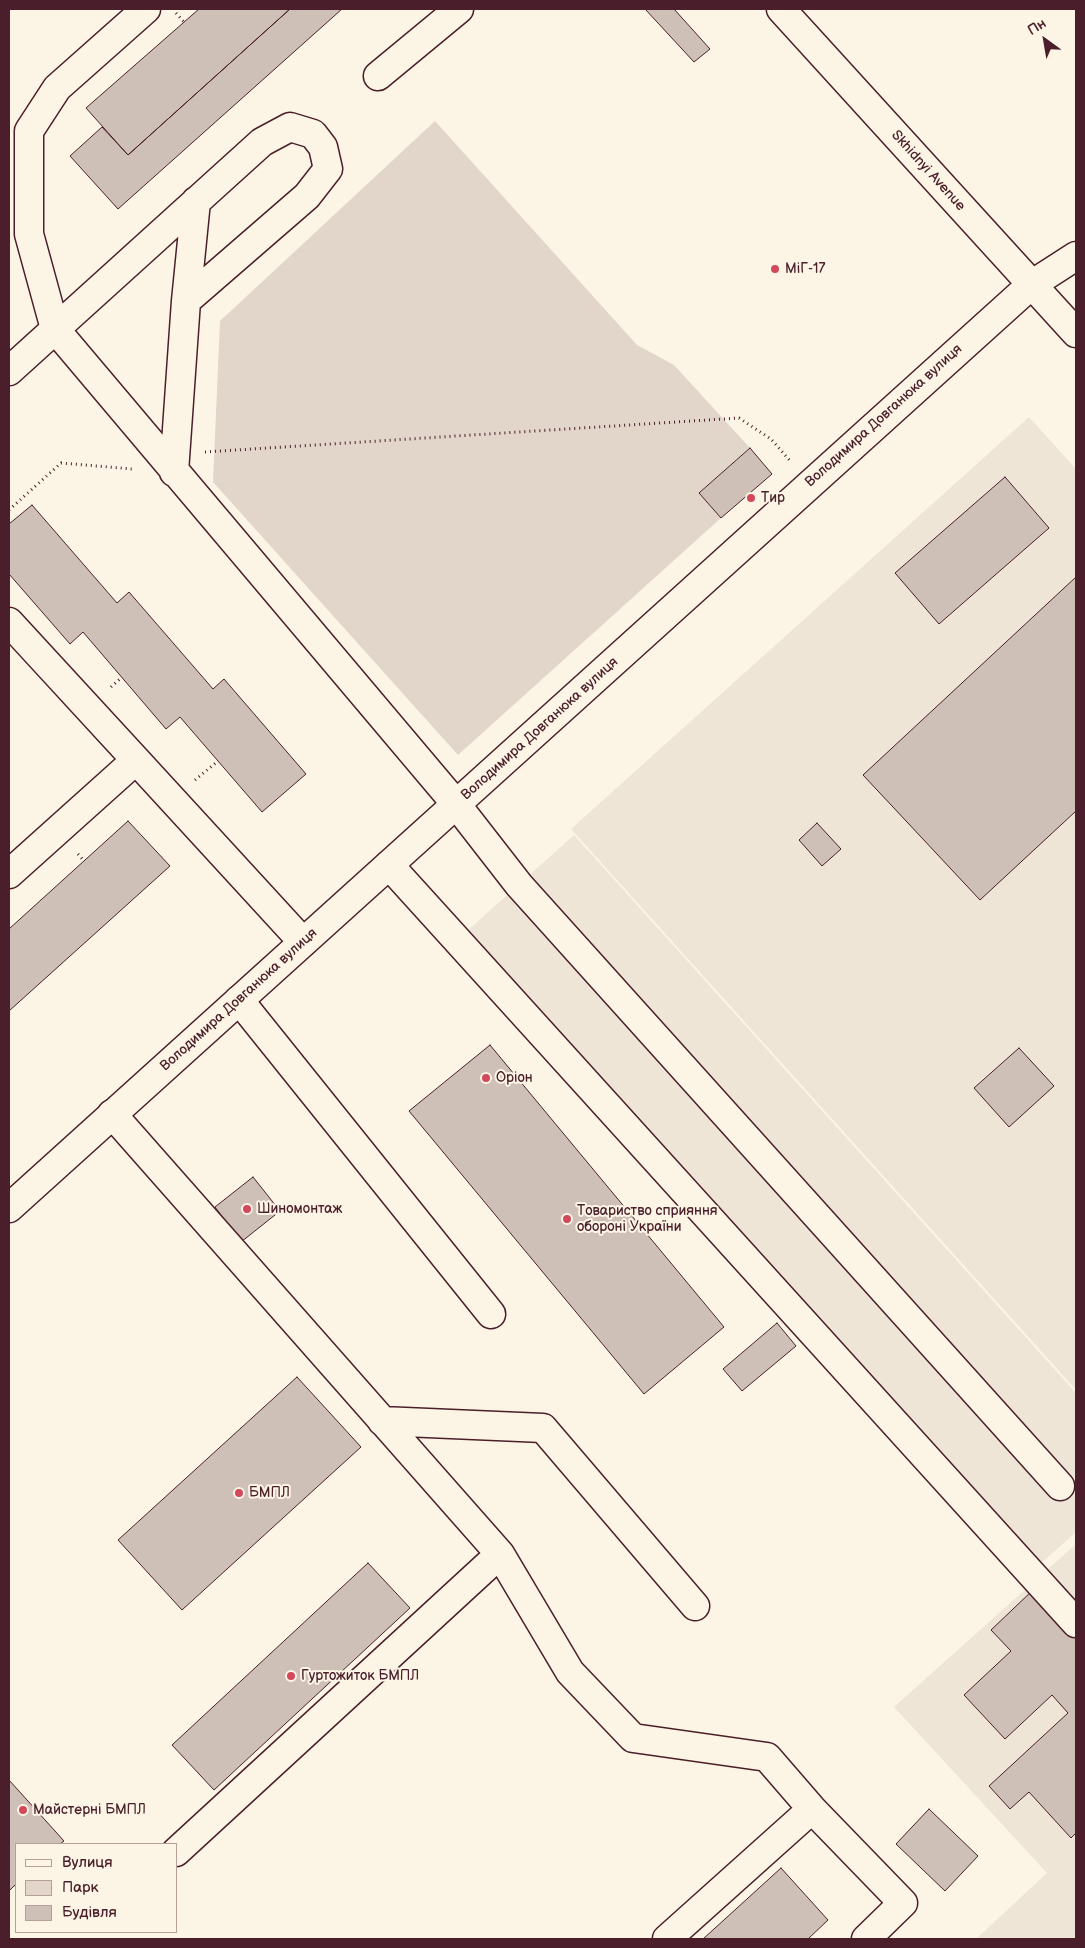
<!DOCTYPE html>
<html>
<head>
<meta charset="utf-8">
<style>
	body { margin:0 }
	#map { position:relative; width:1085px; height:1948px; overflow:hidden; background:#fcf5e5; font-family:"Balsamiq Sans",sans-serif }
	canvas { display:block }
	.frame { position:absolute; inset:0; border:10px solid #4a1f2b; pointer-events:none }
	.legend { position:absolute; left:15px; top:1843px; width:162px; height:90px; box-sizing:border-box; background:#fcf5e5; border:1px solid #b59f9b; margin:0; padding:6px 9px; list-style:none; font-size:15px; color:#4a1f2b }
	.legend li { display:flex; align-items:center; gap:10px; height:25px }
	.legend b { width:25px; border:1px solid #b59f9b }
	.north { position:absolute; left:1020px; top:15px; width:50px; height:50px; -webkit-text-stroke:4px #fcf5e5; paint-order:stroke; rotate:328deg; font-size:14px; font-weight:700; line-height:20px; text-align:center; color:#4a1f2b }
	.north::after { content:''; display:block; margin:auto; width:18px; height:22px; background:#4a1f2b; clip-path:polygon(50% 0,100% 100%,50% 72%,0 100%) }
</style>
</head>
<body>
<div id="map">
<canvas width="1085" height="1948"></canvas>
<div class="frame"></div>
<ul class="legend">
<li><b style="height:6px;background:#fcf5e5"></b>Вулиця</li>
<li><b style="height:14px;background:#e2d5ca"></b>Парк</li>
<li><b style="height:14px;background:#cfc0b7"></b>Будівля</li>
</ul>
<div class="north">Пн</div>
</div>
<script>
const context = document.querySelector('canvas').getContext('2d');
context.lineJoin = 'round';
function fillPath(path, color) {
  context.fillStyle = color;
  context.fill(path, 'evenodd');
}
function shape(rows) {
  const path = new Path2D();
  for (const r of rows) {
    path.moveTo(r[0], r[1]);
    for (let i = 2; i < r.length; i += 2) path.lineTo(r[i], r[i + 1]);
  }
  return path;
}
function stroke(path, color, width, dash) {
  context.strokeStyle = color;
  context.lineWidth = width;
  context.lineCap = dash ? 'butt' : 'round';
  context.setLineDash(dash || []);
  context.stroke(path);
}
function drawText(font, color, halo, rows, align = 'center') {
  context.font = font + ' "Balsamiq Sans",sans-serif';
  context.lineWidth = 4;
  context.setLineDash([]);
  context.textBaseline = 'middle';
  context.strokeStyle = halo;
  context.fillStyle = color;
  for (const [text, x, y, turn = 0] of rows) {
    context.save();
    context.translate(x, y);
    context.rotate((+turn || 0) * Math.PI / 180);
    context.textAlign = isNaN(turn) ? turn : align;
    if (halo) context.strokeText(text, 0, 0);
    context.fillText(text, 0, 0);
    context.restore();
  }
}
fillPath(shape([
	[1029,417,1076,469,1076,1390,571,829],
	[574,835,1076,1393,1076,1532,1038,1566,467,931],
	[1076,1544,1076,1939,976,1939,1047,1873,894,1707]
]), '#eee5d7');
fillPath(shape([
	[435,121,637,345,674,365,750,448,699,493,721,518,458,755,213,482,220,321]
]), '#e2d5ca');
const building = shape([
	[199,9,290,9,128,155,86,108,199,9],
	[290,9,342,9,118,209,70,156,102,127,128,155,290,9],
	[645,9,674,9,710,49,694,62,645,9],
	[750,448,772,474,721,518,699,493,750,448],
	[1005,477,1049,528,939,624,895,573,1005,477],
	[32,505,117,603,129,592,213,689,224,679,306,774,262,812,180,717,166,729,83,632,70,644,9,574,9,524,32,505],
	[1076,577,1076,811,980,900,863,775,1076,577],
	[128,821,170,866,9,1011,9,929,128,821],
	[817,823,841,849,822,866,799,840,817,823],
	[490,1045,724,1327,644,1394,409,1111,490,1045],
	[1019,1048,1054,1086,1009,1127,974,1088,1019,1048],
	[253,1177,280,1211,241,1242,215,1207,253,1177],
	[777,1323,796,1346,742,1391,723,1369,777,1323],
	[297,1377,361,1447,182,1610,118,1540,297,1377],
	[368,1563,410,1608,214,1790,172,1745,368,1563],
	[1033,1590,1076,1637,1076,1833,1071,1838,1029,1792,1010,1809,989,1786,1068,1713,1052,1695,1005,1739,964,1695,1011,1651,991,1630,1033,1590],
	[9,1780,64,1841,60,1844,16,1844,16,1884,9,1891,9,1780],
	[929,1809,978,1856,945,1891,896,1844,929,1809],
	[781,1868,828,1920,808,1939,703,1939,781,1868]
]);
fillPath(building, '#cfc0b7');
stroke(building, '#4a1f2b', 1);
const minor = shape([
	[146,9,57,88,29,131,29,234,55,329,456,804,519,885,1060,1486],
	[378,76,459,9],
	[1031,285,1076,256],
	[9,371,262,142,290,127,313,134,323,147,328,169,307,196,186,301],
	[174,472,186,301,196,201],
	[9,622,136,760,9,874],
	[136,760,303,942],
	[389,865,1076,1623],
	[239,1000,491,1314],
	[112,1114,500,1554,570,1672,633,1738,767,1757,812,1809,903,1903,866,1939],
	[382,1421,543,1428,695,1606],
	[176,1852,500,1554],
	[667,1939,812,1809]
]);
const major = shape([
	[781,9,1076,333],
	[9,1208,1031,285]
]);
stroke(minor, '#4a1f2b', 31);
stroke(major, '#4a1f2b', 31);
stroke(shape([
	[176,13,184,22],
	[205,452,739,418,771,439,791,462],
	[9,510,61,463,132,469],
	[111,687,122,677],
	[195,780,218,761],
	[78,854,84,861]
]), '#4a1f2b', 3, [1, 4]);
stroke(minor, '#fcf5e5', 28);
stroke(major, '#fcf5e5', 28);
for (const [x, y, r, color] of [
	[775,269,5,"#d1495b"],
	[751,498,5,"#d1495b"],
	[486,1078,5,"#d1495b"],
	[247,1209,5,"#d1495b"],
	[567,1219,5,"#d1495b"],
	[239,1493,5,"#d1495b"],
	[291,1676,5,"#d1495b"],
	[23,1810,5,"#d1495b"]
]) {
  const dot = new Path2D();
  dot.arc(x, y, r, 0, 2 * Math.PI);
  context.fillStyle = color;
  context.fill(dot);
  stroke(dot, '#fcf5e5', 2);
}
drawText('14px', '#4a1f2b', '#fcf5e5', [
	["Skhidnyi Avenue",928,171,48],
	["Володимира Довганюка вулиця",884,416,-42],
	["Володимира Довганюка вулиця",540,729,-42],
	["Володимира Довганюка вулиця",239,1000,-42]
]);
drawText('14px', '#4a1f2b', '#fcf5e5', [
	["МіГ-17",785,269],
	["Тир",761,498],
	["Оріон",496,1078],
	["Шиномонтаж",257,1209],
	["Товариство сприяння",577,1211],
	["обороні України",577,1227],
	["БМПЛ",249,1493],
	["Гуртожиток БМПЛ",301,1676],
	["Майстерні БМПЛ",33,1810]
], 'left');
</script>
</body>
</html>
